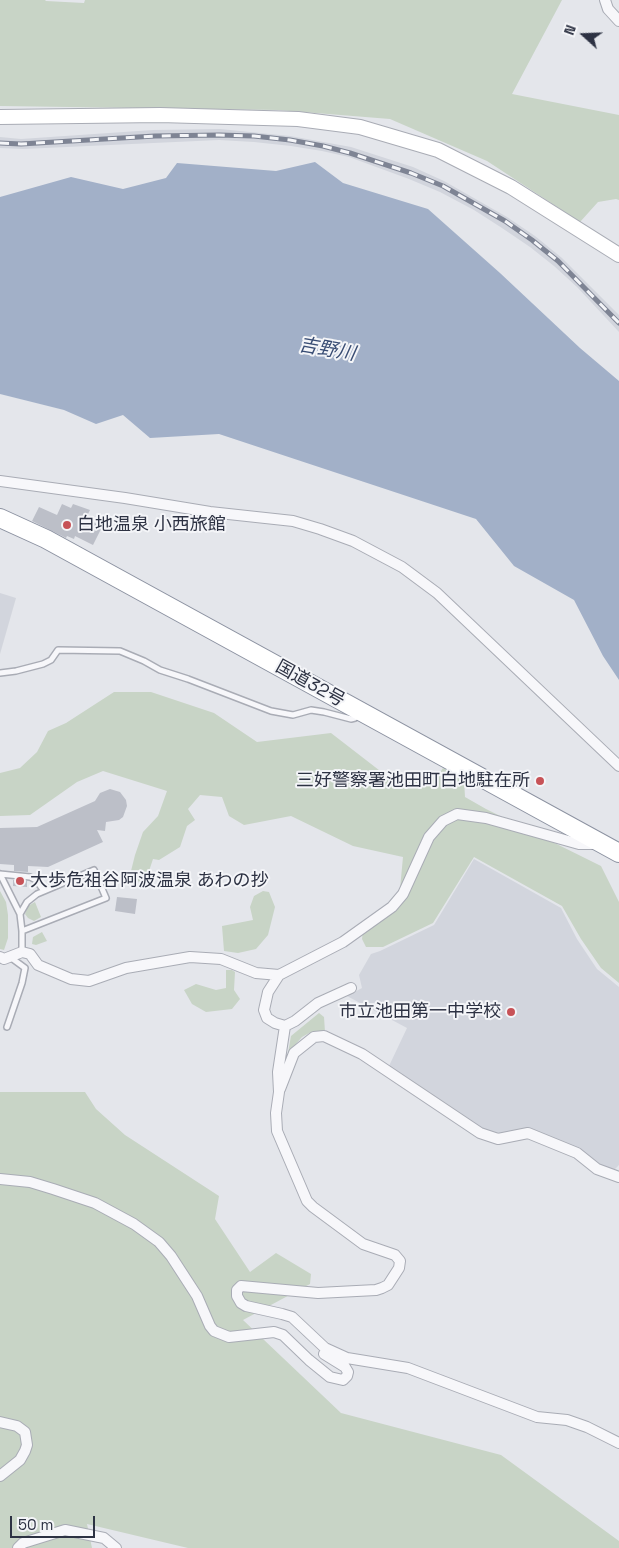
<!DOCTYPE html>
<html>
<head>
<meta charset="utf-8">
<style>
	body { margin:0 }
	#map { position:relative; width:619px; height:1548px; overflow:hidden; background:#e4e6eb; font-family:"Space Grotesk",sans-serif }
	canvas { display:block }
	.north { position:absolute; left:559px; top:10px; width:50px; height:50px; -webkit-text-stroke:4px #f4f5f8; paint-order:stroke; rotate:290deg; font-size:14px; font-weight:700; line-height:20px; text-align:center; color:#2d3243 }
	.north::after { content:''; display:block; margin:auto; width:18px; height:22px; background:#2d3243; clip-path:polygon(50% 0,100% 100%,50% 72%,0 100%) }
	.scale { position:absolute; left:10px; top:1516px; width:85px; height:22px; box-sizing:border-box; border:2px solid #2d3243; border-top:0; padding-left:6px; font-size:15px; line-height:18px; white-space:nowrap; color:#2d3243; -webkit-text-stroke:4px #f4f5f8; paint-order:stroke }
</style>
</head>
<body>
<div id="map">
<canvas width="619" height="1548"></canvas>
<div class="north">N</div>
<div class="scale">50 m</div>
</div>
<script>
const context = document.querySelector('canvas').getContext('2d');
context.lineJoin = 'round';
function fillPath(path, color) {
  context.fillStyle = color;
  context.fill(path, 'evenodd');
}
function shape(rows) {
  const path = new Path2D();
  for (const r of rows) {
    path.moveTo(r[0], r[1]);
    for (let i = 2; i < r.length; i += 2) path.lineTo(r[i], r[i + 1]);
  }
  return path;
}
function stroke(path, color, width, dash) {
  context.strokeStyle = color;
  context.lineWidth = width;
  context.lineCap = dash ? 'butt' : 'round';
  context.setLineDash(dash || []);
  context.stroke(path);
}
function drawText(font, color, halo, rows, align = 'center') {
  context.font = font + ' "Space Grotesk","Noto Sans JP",sans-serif';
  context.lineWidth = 4;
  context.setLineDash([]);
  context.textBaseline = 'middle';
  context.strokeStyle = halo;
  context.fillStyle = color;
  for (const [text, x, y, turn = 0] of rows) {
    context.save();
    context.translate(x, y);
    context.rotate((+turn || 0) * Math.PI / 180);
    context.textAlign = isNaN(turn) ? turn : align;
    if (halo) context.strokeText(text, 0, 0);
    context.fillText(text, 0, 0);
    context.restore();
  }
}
fillPath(shape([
	[220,129,290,136,351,147,413,167,444,181,507,217,535,236,562,258,619,315,619,332,577,287,554,266,530,247,502,228,474,210,440,192,409,179,349,157,322,151,291,146,254,142,219,140,23,149,0,148,0,137,21,139,153,130],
	[0,593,16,598,0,654],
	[474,859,561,908,577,939,597,969,619,987,619,1165,614,1170,603,1168,583,1151,539,1132,528,1128,494,1134,480,1128,458,1115,457,1111,389,1066,407,1028,347,996,362,988,359,975,371,954,380,951,434,925]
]), '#d2d5dd');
fillPath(shape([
	[0,0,45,0,46,1,84,3,85,0,562,0,512,94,619,115,619,200,616,199,598,202,580,222,487,161,390,119,278,110,0,106],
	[114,692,151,692,214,713,257,742,331,733,397,784,437,777,443,768,464,780,465,797,486,809,601,866,619,902,619,983,601,968,581,939,562,906,474,857,433,923,383,947,366,947,362,939,363,930,378,923,400,889,403,857,353,846,291,816,244,825,229,816,222,797,200,795,188,809,195,820,187,826,180,847,159,860,153,859,145,883,129,879,135,855,143,832,158,816,167,791,103,771,77,782,30,815,0,816,0,773,20,768,37,752,48,731,66,723],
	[0,891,6,902,8,915,8,938,4,950,0,949],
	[263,891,269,892,275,907,268,935,256,949,238,953,224,951,222,926,253,920,250,907,254,896],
	[35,902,41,917,34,921,28,918,25,914,28,906],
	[42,932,47,941,36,945,32,944,33,937],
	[226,970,232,970,235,972,234,990,240,999,232,1009,206,1012,192,1004,184,990,196,984,216,990,226,988],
	[319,1013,324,1017,325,1032,311,1032,302,1037,288,1053,291,1036],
	[0,1092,85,1092,96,1109,125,1135,219,1196,215,1219,250,1272,276,1253,311,1274,310,1284,243,1320,341,1413,501,1455,619,1541,619,1548,188,1548,87,1524,92,1548,0,1548]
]), '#c8d4c6');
fillPath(shape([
	[315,162,343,183,428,209,500,273,580,348,619,381,619,680,603,656,574,600,514,566,476,519,219,434,150,438,123,415,96,424,64,410,0,394,0,197,71,177,123,189,166,178,177,163,276,171]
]), '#a2b0c8');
fillPath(shape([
	[62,504,71,508,73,504,90,510,86,518,102,527,93,545,75,536,74,539,67,536,66,538,32,521,39,507,57,515],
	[110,789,120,792,126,800,127,806,123,817,119,820,106,822,105,831,97,830,103,842,48,867,28,866,28,872,14,871,14,865,0,864,0,828,37,827,95,801,100,793],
	[13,880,27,881,27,887,13,886],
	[117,897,137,899,135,914,115,911]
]), '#bcbfc8');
const lane = shape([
	[0,673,16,671,43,664,51,660,58,650,120,651,144,661,160,670,188,679,271,711,293,715,311,710,324,712,351,719,355,718,358,714],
	[0,874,30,877,36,880,44,891],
	[0,874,20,914],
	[22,952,22,931,20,914,27,902,37,894,94,870,106,898,22,931],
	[7,1027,22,983,25,968,10,957]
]);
const street = shape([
	[605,0,608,9,619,21],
	[0,481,125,498,210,512,293,521,320,529,353,541,402,567,437,593,619,766],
	[0,957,4,959,22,952,30,954,38,965,71,979,89,981,126,968,190,957,221,959,256,973,279,975],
	[351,988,318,1003,295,1021,285,1026,278,1072,279,1092,276,1113,277,1131,307,1201,313,1207,363,1244,395,1255,400,1261,399,1268,388,1285,382,1288,376,1290,318,1293,241,1286,237,1290,237,1296,241,1303,246,1306,282,1314,292,1317,325,1348,347,1358,408,1368,537,1417,567,1420,587,1427,619,1443],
	[285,1026,275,1023,267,1018,264,1010,268,992,279,975,343,942,392,907,403,894,429,837,443,821,457,814,486,818,579,844,596,844],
	[280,1089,294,1053,314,1037,324,1036,362,1054,480,1133,498,1139,528,1133,577,1153,597,1169,619,1177],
	[0,1179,30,1182,53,1189,95,1203,134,1224,159,1242,171,1256,197,1296,210,1326,214,1331,229,1337,274,1332,283,1335,309,1360,330,1377,343,1380,347,1376,348,1372,345,1367,324,1354],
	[0,1422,17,1426,25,1432,27,1445,25,1451,20,1460,0,1476],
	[18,1548,23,1543,65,1530,104,1538,116,1548]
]);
const secondary = shape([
	[0,117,160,115,298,119,360,127,438,150,511,187,619,255]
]);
const highway = shape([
	[0,518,46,539,619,853]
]);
stroke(lane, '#a9acb5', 8);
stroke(street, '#a9acb5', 12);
stroke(secondary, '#a9acb5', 16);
stroke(highway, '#8c92a1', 20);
stroke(lane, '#f7f7fa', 5);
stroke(street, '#f7f7fa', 10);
stroke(secondary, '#fff', 14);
stroke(highway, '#fff', 18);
const rail = shape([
	[0,143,21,144,155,136,219,135,254,136,290,140,323,146,350,153,411,173,443,186,505,221,532,240,558,261,619,323]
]);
stroke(rail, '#7e8494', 5);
stroke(rail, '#f4f5f8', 3, [9]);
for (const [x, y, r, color] of [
	[67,525,5,"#c75257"],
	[540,781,5,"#c75257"],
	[20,881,5,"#c75257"],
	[511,1012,5,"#c75257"]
]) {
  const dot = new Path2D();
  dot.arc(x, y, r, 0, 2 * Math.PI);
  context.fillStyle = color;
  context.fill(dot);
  stroke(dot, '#f4f5f8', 2);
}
drawText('18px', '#2d3243', '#f4f5f8', [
	["白地温泉 小西旅館",77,525],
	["三好警察署池田町白地駐在所",530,781,"right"],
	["大歩危祖谷阿波温泉 あわの抄",30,881],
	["市立池田第一中学校",501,1012,"right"]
], 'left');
drawText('18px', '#2d3243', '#f4f5f8', [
	["国道32号",310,684,29]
]);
drawText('italic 19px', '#394d74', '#f4f5f8', [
	["吉野川",327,350,10]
]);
</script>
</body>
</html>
